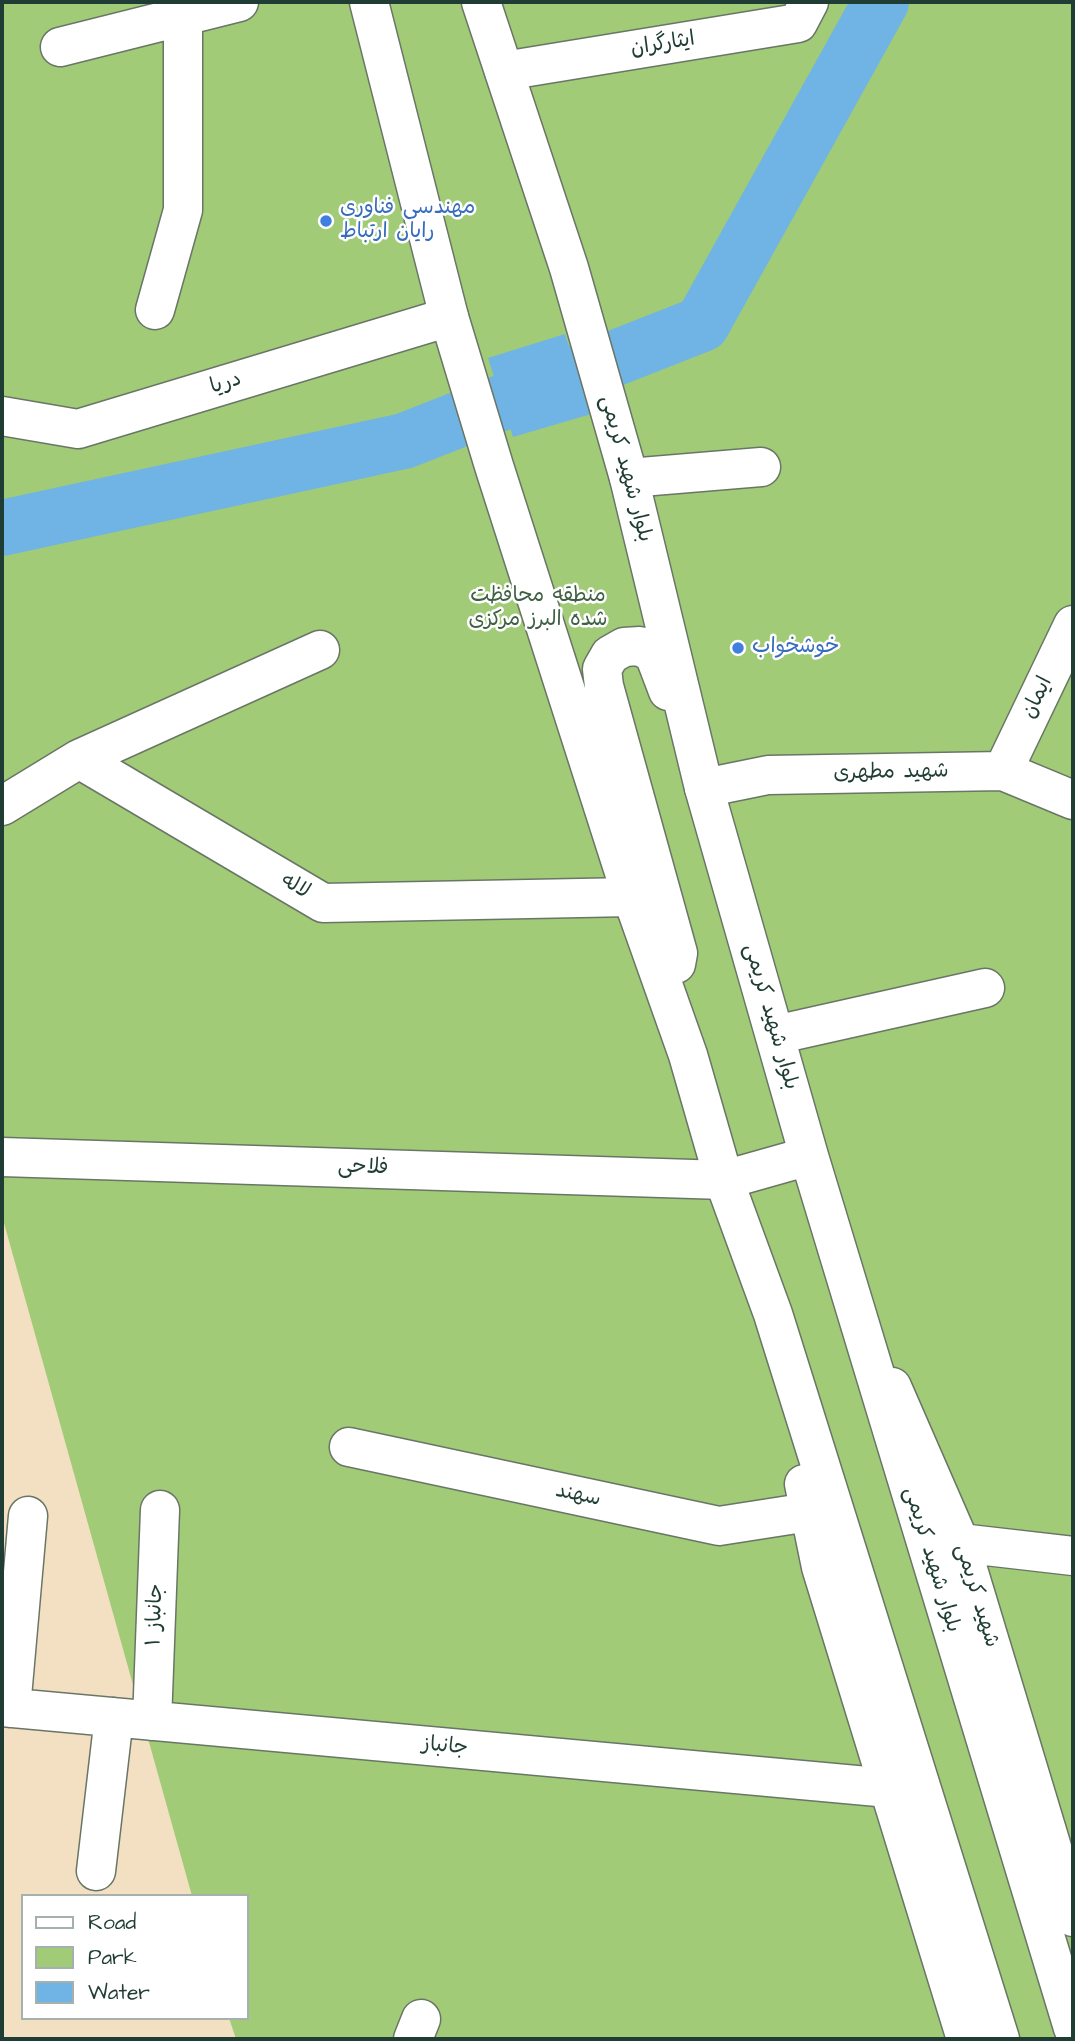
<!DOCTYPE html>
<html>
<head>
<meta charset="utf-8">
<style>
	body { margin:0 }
	#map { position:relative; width:1075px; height:2041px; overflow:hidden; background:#f3e0c3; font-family:"Architects Daughter",sans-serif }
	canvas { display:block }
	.frame { position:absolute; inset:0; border:4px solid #1f3d34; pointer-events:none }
	.legend { position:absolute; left:21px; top:1894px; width:228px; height:126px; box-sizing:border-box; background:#fff; border:2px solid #a5b1ae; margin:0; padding:9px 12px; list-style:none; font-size:21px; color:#1f3d34 }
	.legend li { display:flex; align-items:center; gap:14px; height:35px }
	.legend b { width:35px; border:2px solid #a5b1ae }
</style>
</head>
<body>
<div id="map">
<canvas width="1075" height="2041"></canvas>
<div class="frame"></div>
<ul class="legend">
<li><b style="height:9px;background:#fff"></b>Road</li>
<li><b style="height:19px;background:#a1cb77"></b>Park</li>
<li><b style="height:19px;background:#70b3e5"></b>Water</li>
</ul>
</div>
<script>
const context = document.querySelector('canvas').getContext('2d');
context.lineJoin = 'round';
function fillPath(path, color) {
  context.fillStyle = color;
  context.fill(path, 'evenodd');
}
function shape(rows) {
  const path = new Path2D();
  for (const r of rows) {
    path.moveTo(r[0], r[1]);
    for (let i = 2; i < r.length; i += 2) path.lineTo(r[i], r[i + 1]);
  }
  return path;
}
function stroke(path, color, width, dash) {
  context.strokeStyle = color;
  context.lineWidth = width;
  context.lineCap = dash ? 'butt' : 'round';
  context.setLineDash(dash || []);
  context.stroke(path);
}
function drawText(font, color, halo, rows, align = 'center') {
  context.font = font + ' "Architects Daughter","Playpen Sans Arabic",sans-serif';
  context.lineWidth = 5;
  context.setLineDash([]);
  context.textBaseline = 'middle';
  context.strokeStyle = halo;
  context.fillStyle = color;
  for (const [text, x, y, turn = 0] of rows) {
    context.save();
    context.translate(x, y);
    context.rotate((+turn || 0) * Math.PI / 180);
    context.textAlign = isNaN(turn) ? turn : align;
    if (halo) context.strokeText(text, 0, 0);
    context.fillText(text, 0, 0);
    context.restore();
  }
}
fillPath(shape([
	[2,2,1073,2,1073,2039,236,2039,229,2018,247,2018,247,1896,192,1896,2,1216]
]), '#a1cb77');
fillPath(shape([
	[565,334,591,414,513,437,488,358]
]), '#70b3e5');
stroke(shape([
	[2,528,404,441,702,324,881,2]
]), '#70b3e5', 56);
const minor = shape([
	[60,47,239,2],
	[504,71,798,23,809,2],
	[155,310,183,210,183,15],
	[2,416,78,429,449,317],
	[629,478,761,467],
	[79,759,320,650],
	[1003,771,1073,625],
	[704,788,768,775,1003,771,1073,800],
	[2,806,79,759,323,903,632,897],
	[775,1035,985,988],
	[2,1157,724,1180],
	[892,1387,960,1543,1073,1917],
	[349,1447,719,1526,809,1512],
	[960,1543,1073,1556],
	[2,1707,889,1788],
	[11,1708,28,1516],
	[152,1721,160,1510],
	[96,1871,114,1717],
	[413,2039,421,2019]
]);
const major = shape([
	[369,2,449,317,494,466,632,897,688,1055,724,1180,773,1314,1000,2039],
	[481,2,569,268,629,478,704,788,809,1156,1073,2028],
	[668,691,654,654,640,646,624,647,610,655,602,669,604,686,678,953,676,964],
	[724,1180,809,1156],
	[804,1484,821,1567,966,2039]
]);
stroke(minor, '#697666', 41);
stroke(major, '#697666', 41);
stroke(minor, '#fff', 38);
stroke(major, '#fff', 38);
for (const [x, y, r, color] of [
	[326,221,7,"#3f7fe0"],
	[738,648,7,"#3f7fe0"]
]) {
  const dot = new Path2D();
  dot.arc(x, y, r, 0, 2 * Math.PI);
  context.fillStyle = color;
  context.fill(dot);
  stroke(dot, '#fff', 2.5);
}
drawText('21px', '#1f3d34', '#fff', [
	["ایثارگران",663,45,-9],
	["دریا",226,384,-17],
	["بلوار شهید کریمی",625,469,75],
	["ایمان",1038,698,-64],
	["شهید مطهری",891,773,-1],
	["لاله",295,887,31],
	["بلوار شهید کریمی",770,1017,74],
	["فلاحی",363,1168,2],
	["سهند",578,1496,12],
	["بلوار شهید کریمی",931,1560,73],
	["شهید کریمی",976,1596,73],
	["جانباز ۱",156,1615,-88],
	["جانباز",445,1747,5]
]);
drawText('21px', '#366cbe', '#fff', [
	["مهندسی فناوری",340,209],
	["رایان ارتباط",340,233],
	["خوشخواب",752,648]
], 'left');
drawText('21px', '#406045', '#fff', [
	["منطقه محافظت",538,597],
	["شده البرز مرکزی",538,621]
]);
</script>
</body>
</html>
